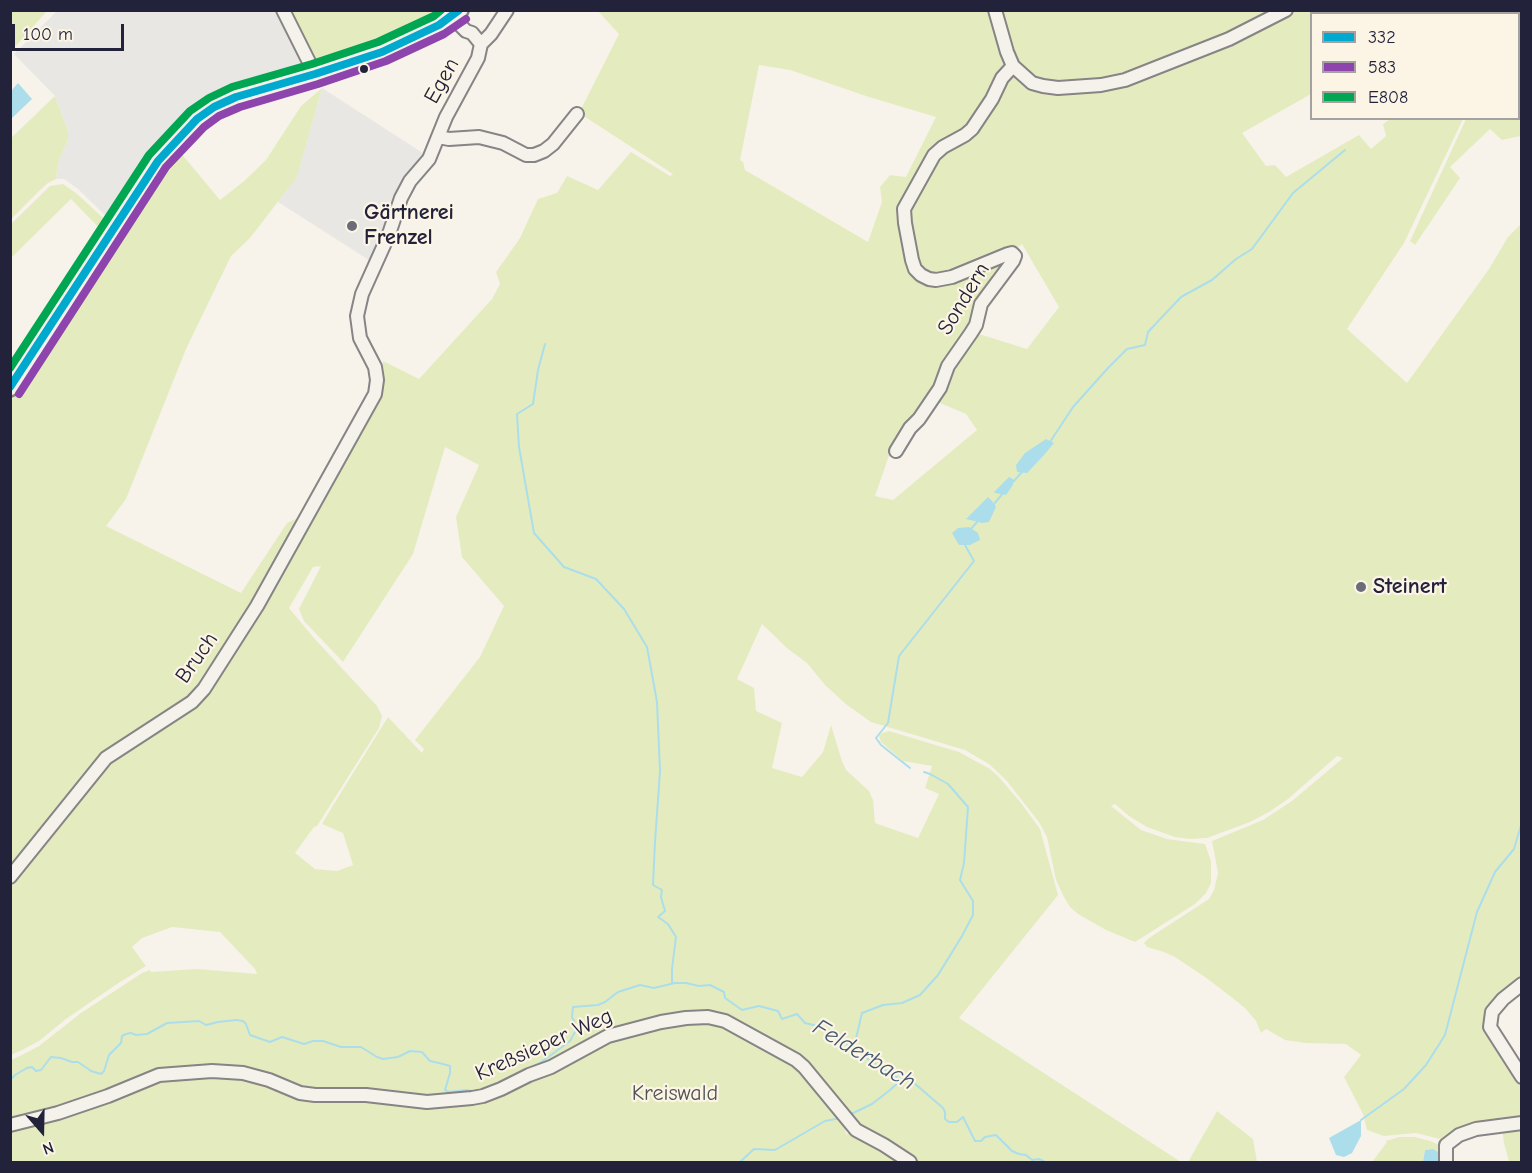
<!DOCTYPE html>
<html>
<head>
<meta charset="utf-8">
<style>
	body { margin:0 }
	#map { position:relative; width:1532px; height:1173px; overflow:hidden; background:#f7f3ea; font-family:"Comic Neue",sans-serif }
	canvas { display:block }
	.frame { position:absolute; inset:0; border:12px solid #22223b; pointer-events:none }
	.legend { position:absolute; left:1310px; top:12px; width:210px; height:108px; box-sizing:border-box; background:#fcf5e5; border:2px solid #a5a1a1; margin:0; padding:8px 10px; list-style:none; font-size:18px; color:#22223b }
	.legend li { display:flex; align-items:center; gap:12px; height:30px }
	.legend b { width:30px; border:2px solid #a5a1a1 }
	.north { position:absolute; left:12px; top:1101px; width:60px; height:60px; -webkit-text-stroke:4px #fcf5e5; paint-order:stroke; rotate:160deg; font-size:16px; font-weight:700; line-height:24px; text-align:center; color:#22223b }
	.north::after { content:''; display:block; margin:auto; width:21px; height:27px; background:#22223b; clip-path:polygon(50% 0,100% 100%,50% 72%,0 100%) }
	.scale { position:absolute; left:12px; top:24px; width:112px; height:27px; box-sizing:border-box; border:3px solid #22223b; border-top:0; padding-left:8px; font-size:18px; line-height:21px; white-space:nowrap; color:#22223b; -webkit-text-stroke:4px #fcf5e5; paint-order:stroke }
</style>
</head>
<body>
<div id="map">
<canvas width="1532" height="1173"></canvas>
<div class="frame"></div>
<ul class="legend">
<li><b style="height:8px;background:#00a9ce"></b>332</li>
<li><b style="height:8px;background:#8e44ad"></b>583</li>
<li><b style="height:8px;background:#00a651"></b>E808</li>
</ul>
<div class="north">N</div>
<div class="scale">100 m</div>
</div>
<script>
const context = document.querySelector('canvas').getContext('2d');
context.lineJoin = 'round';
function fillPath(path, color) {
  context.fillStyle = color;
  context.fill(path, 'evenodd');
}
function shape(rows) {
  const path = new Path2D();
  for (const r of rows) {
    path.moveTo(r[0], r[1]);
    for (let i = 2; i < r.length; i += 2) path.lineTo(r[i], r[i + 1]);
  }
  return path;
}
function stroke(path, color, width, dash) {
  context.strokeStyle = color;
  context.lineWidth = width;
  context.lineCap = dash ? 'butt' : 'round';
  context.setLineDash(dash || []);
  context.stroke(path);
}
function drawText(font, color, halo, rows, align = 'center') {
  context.font = font + ' "Comic Neue",sans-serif';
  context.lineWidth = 4.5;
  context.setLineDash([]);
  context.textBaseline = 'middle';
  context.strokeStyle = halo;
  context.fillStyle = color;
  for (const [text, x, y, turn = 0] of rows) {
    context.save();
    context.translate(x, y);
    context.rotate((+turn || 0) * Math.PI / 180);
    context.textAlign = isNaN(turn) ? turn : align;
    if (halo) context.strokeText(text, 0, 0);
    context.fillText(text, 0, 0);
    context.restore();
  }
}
fillPath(shape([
	[281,10,310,68,257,81,232,91,208,104,115,225,78,189,64,179,56,179,58,163,68,140,68,131,55,96,14,54,57,11],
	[322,88,426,155,372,262,278,202,297,176]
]), '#e8e7e4');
fillPath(shape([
	[11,10,47,11,13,49,11,46],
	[1396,10,1398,13,1312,14,1311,94,1242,133,1266,166,1275,165,1286,177,1359,135,1371,149,1386,136,1383,124,1390,119,1463,119,1404,243,1347,329,1407,383,1489,269,1508,237,1521,224,1522,982,1500,998,1490,1012,1487,1028,1521,1081,1521,1120,1476,1128,1456,1134,1448,1141,1416,1133,1384,1136,1367,1130,1363,1114,1344,1077,1361,1055,1346,1044,1306,1043,1285,1040,1266,1029,1261,1033,1256,1021,1245,1008,1230,996,1205,977,1175,957,1164,952,1147,947,1144,943,1149,938,1209,899,1214,890,1218,873,1212,841,1263,820,1292,801,1343,758,1337,756,1288,799,1269,812,1250,822,1207,838,1190,839,1175,837,1147,827,1129,816,1115,804,1111,806,1141,830,1167,839,1205,844,1211,861,1211,883,1206,893,1195,904,1135,942,1106,930,1078,914,1070,907,1064,897,1056,880,1047,837,1039,822,1006,780,989,764,965,750,871,722,847,705,825,685,807,663,788,649,762,624,737,679,754,688,756,711,782,723,772,768,802,777,823,752,831,725,842,761,846,770,869,791,873,800,875,823,918,838,939,794,925,788,932,766,903,761,881,742,879,736,882,733,889,731,959,752,990,769,998,776,1021,803,1040,829,1058,895,959,1018,1181,1162,11,1162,11,1129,59,1117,154,1080,212,1073,244,1075,274,1083,304,1097,366,1098,425,1104,466,1101,484,1098,532,1076,553,1068,608,1037,657,1025,730,1023,731,1020,700,1015,630,1027,605,1035,577,1048,552,1064,533,1071,501,1088,483,1094,466,1097,411,1100,368,1093,301,1091,263,1076,223,1068,160,1074,106,1095,53,1113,11,1122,11,1060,22,1055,39,1046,81,1013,142,973,150,970,151,972,197,969,257,974,255,969,220,932,172,927,142,938,132,947,146,966,117,984,66,1019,39,1041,22,1050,11,1055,11,883,112,757,193,707,209,692,267,599,339,463,368,414,383,379,383,361,419,379,492,299,500,284,496,272,520,238,538,199,557,193,567,176,598,190,631,152,670,176,673,174,579,113,619,34,598,11,992,11,1003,49,1011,65,1002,76,1004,77,1015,63,1000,11,1280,11,1227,37,1123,77,1101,81,1076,83,1056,81,1053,89,1079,91,1102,90,1126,85,1218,48,1292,11],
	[759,65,790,70,869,97,936,117,906,177,890,175,880,187,882,202,868,242,745,170,743,162,740,160],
	[1022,244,1059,307,1027,349,976,333,974,321,979,303,1017,248],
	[923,401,940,403,966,414,977,430,893,500,875,496,893,444],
	[445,447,479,465,456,517,462,557,504,606,480,657,415,740,424,749,422,753,388,717,332,807,322,824,343,833,353,865,337,871,315,869,295,853,314,827,317,826,379,728,382,716,377,706,313,637,289,608,313,567,321,566,299,609,304,621,343,662,413,554],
	[829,1096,856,1127,879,1141,851,1130,846,1135,845,1125,822,1099],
	[285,11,443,11,414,33,316,70],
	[1521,50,1521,136,1502,140,1490,129,1450,167,1460,178,1415,245,1410,241,1466,119,1518,118,1518,51],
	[322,88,297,177,250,238,231,256,186,349,126,499,106,526,241,593,287,523,300,517,241,626,194,697,108,753,11,870,11,401,41,355,105,250,175,146,220,200,243,182,266,160,301,106],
	[55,96,68,131,68,140,58,163,56,179,48,183,39,191,11,219,11,138],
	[63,184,76,193,113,227,107,236,71,199,11,258,11,224,50,186],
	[1217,1111,1253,1139,1257,1162,1188,1162],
	[1521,1125,1521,1162,1509,1162,1504,1143,1502,1129],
	[1399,1137,1415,1137,1430,1141,1439,1145,1441,1148,1440,1153,1433,1149,1425,1150,1423,1162,1372,1162,1387,1142,1386,1141]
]), '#e4ecbf');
fillPath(shape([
	[18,83,32,99,11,119,11,91],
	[1046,439,1054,443,1044,455,1027,473,1017,472,1016,465,1025,453],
	[1009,477,1013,479,1013,485,1006,495,995,493,994,492],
	[988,497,992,501,996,507,989,522,982,523,966,519],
	[969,527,978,533,980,540,970,545,959,545,952,533,958,528],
	[1361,1120,1361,1136,1352,1153,1344,1157,1336,1155,1329,1138],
	[1433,1149,1440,1153,1440,1162,1423,1162,1425,1150]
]), '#abdeea');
stroke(shape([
	[1439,14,1440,10],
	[545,344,538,370,533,404,517,414,519,447,534,533,564,567,596,579,624,609,647,647,657,702,660,771,655,842,653,885,662,890,661,897,665,911,658,917,668,924,676,937,672,969,672,983],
	[1050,442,1073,407,1108,368,1127,349,1145,345,1148,332,1181,297,1212,280,1236,259,1252,249,1293,193,1345,150],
	[1012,483,1022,472],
	[994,504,1004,492],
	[970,530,978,521],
	[910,768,881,745,876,738,888,723,899,656,974,561,965,545],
	[854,1047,862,1013,883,1005,902,1003,920,995,938,975,962,936,973,915,973,901,960,880,964,863,968,807,948,784,930,774,924,772],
	[10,1080,15,1075,27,1068,32,1067,36,1071,41,1070,51,1057,61,1058,72,1062,78,1062,91,1071,101,1074,104,1071,109,1055,121,1043,122,1036,126,1034,131,1033,136,1035,147,1034,167,1023,199,1021,206,1025,218,1022,236,1020,243,1021,246,1024,250,1035,270,1042,282,1037,304,1044,313,1041,323,1041,341,1047,361,1047,377,1057,383,1059,398,1057,410,1051,422,1052,430,1061,443,1064,450,1066,450,1073,445,1090,449,1092,466,1090,475,1092],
	[497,1085,540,1063,570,1041,575,1032,575,1023,572,1017,573,1007,598,1005,605,1002,618,992,640,985,654,988,675,983,686,983,699,986,710,985,724,992,725,998,742,1010,759,1006,778,1011,782,1019,797,1014,805,1023,822,1027,836,1039,854,1047,865,1057,892,1075,900,1079,913,1082,943,1108,945,1112,945,1119,949,1122,957,1122,963,1117,975,1141,981,1141,985,1137,996,1135,1012,1151,1019,1154,1026,1155,1032,1160,1039,1159,1045,1162],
	[849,1115,872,1104,890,1090,901,1080],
	[1361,1120,1404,1089,1426,1065,1445,1035,1477,912,1495,872,1514,849,1522,822],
	[740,1162,754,1149,775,1150,825,1121,841,1118]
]), '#abdeea', 2);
const minor = shape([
	[283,10,315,74],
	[995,10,1007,52,1013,66,1032,83,1043,86,1058,88,1101,85,1125,80,1229,39,1286,10],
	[1400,10,1403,14],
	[1469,14,1473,10],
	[452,17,466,31,472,33,481,44],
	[1518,49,1522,48],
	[438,137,449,139,479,137,503,143,526,155,534,155,544,151,553,144,577,114],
	[896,451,910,428,919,419,940,388,948,366,971,333,976,325,981,304,1013,261,1015,256,1012,253,1008,254,952,277,936,280,929,279,921,275,915,269,912,260,905,223,904,209,934,155,943,147,965,135,972,129,992,99,1002,78,1013,66],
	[10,877,106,758,192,702,204,689,257,606,375,394,377,380,375,367,360,338,357,316,362,294,389,234,401,198,410,181,429,159,446,117,478,58,481,44,491,34,507,10],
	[1522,984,1503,999,1492,1012,1490,1027,1522,1077],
	[10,1125,58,1113,108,1096,159,1075,212,1071,243,1073,269,1080,300,1093,315,1095,366,1095,427,1102,472,1098,483,1096,501,1089,529,1075,551,1067,608,1036,661,1022,686,1018,708,1017,725,1021,796,1060,804,1067,856,1130,884,1145,910,1162],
	[1446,1162,1446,1145,1459,1135,1476,1129,1522,1123]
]);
const major = shape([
	[10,388,158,161,180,136,197,119,214,107,236,97,315,74,382,52,439,25,460,10]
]);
stroke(minor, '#868485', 16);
stroke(major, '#868485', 20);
stroke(minor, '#f5f2ec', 12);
stroke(major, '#f5f2ec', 15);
stroke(shape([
	[10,387,158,161,197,119,214,107,236,97,315,74,382,52,439,25,459,10]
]), '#00a9ce', 8);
stroke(shape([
	[19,394,166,167,204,127,219,116,240,107,318,84,386,61,444,34,466,19]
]), '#8e44ad', 8);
stroke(shape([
	[10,368,149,155,190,111,209,98,232,87,312,64,378,42,434,16,441,10]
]), '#00a651', 8);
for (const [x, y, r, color] of [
	[364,69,5,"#22223b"],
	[352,226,6,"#6d6b78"],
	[1361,587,6,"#6d6b78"]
]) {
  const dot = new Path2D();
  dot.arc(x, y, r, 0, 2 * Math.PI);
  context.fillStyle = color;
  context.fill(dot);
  stroke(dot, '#fcf5e5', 2);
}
drawText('22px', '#22223b', '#fcf5e5', [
	["Egen",442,81,-61],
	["Sondern",964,299,-59],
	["Bruch",197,658,-55],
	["Kreßsieper Weg",544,1045,-24]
]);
drawText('bold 22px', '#22223b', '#fcf5e5', [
	["Gärtnerei",364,213],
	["Frenzel",364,238],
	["Steinert",1373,587]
], 'left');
drawText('22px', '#4f5353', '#fcf5e5', [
	["Kreiswald",675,1094]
]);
drawText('italic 24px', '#415870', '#fcf5e5', [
	["Felderbach",864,1055,31]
]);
</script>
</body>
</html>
